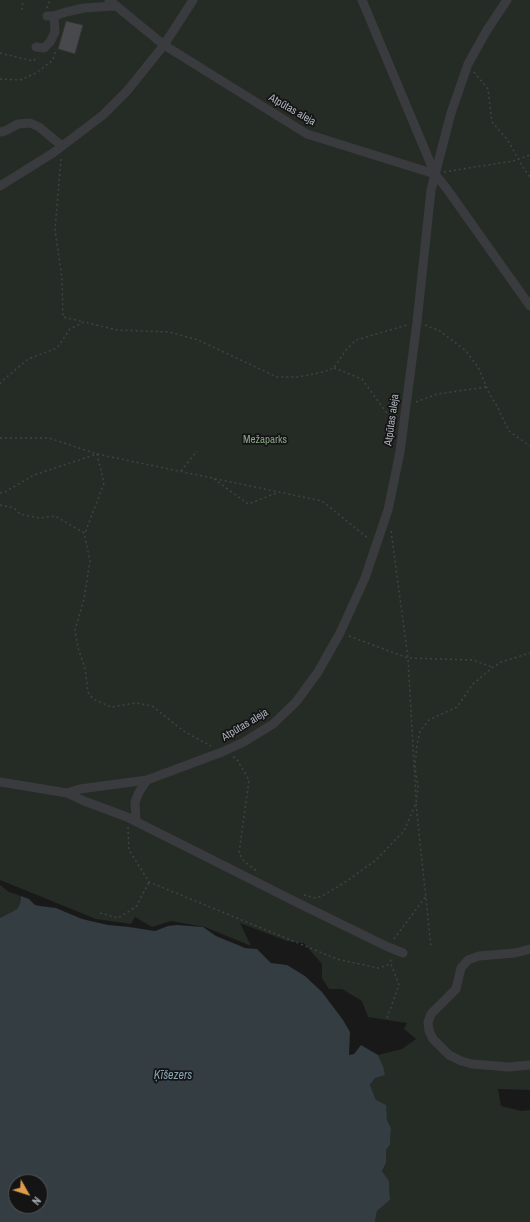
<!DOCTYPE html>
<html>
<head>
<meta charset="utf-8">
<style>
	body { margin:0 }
	#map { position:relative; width:530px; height:1222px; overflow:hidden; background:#19191a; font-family:"Archivo Narrow",sans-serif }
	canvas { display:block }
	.north { position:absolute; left:8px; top:1174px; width:40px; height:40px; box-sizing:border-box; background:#141415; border:1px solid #515357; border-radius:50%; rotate:129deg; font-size:11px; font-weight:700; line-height:16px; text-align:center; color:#acb2b9 }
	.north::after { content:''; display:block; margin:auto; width:14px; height:18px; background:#e09c4b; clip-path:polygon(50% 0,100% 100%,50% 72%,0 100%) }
</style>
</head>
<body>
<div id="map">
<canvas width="530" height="1222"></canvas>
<div class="north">N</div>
</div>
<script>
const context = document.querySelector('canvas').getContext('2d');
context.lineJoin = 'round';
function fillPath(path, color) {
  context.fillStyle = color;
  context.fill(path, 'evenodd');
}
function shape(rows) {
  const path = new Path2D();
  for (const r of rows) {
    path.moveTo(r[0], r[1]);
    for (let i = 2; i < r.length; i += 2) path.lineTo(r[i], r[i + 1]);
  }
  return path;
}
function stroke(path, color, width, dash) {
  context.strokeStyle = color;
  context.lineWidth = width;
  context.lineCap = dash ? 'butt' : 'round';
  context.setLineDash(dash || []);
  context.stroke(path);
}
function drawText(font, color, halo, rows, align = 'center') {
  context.font = font + ' "Archivo Narrow",sans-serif';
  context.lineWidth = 3.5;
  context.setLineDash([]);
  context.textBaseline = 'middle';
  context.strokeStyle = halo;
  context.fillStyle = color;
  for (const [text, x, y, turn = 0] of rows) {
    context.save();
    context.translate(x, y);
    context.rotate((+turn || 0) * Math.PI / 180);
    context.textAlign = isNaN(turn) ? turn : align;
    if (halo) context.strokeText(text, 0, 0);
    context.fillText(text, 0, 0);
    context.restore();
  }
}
fillPath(shape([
	[0,0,530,0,530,1090,498,1089,501,1106,521,1111,530,1110,530,1222,375,1222,377,1211,390,1200,389,1181,382,1171,386,1163,386,1150,390,1145,391,1128,376,1100,370,1085,383,1066,378,1055,402,1049,416,1039,404,1029,407,1023,368,1017,362,1001,342,989,329,989,322,978,322,964,304,943,287,941,240,923,251,946,205,927,171,921,152,927,135,917,131,924,96,919,0,880],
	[0,885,9,892,21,896,20,904,17,909,0,918]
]), '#252c25');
fillPath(shape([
	[21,896,29,899,35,905,40,906,56,908,82,919,108,925,129,927,155,931,168,926,177,925,203,927,216,936,245,948,257,949,271,963,287,965,305,976,322,992,343,1020,350,1032,349,1055,354,1054,361,1045,378,1055,383,1066,385,1075,375,1078,370,1085,376,1100,386,1105,387,1120,391,1128,390,1145,386,1150,386,1163,382,1171,389,1181,390,1200,377,1211,375,1222,0,1222,0,918,17,909,20,904],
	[16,1182,40,1182,40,1206,16,1206]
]), '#333d42');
const building = shape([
	[66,21,83,25,75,54,58,49,66,21]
]);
fillPath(building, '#48494d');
stroke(building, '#333336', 1);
stroke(shape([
	[47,8,50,0],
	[22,10,23,0],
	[0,53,33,61,38,57],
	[474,72,488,89,492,122,507,139,524,169,530,177],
	[0,79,20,80,36,73,53,60,56,49],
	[61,159,55,230,62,278,63,317,84,322],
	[444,172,513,161,530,155],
	[425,325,440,331,466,351,478,367,489,393,497,406,509,431,530,446],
	[334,368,362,379,386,412,397,415],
	[0,384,1,382,28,359,57,348,70,329,84,322,117,330,169,332,198,340,277,377,298,377,323,372,334,368,346,350,356,340,407,325],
	[416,402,437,394,486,387],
	[0,438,49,438,97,454,322,501,369,539],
	[181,471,197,451],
	[214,479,248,504,279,492],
	[0,493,5,492,34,475,97,454,104,483,85,533],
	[0,505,14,508,20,514,39,518,55,516,84,533,90,561,84,599,75,630,78,648,85,668,88,692,93,699,111,707,136,703,152,706,185,732,211,746],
	[391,531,408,658,416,800],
	[349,636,408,658,473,660,492,667],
	[233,757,236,758,249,780,239,853,244,861,258,872],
	[416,804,431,947],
	[128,827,129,850,149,882,337,959,378,968,391,964],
	[304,895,315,898,322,896,347,881,376,860,404,831,416,803,418,787,415,767,417,745,420,731,429,720,457,707,473,684,492,668,501,662,530,653],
	[100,913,118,918,136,907,149,882],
	[394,939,426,896],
	[387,1018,399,985,391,964,390,957]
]), '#404246', 1.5, [2, 3]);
stroke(shape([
	[109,0,164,45,307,134,435,174],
	[362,0,435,174,447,189,530,306],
	[47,16,54,16,66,12,84,8,115,6],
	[36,47,44,48,50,42,55,32,54,16],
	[0,132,5,131,18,124,30,123,39,127,62,146],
	[0,186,53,153,103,115,127,91,164,45,193,0],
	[0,782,67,793,80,789,147,780,222,752,244,742,273,724,296,702,318,672,340,633,365,578,388,510,400,452,406,406,417,322,431,190,451,113,468,64,487,30,507,0],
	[67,793,84,801,127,817,306,907,388,947,403,953],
	[136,821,135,802,139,792,147,780],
	[530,949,515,953,479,956,468,960,461,968,456,989,431,1014,428,1022,429,1031,433,1039,449,1055,461,1061,472,1064,509,1067,530,1065]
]), '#3a3b3f', 9);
drawText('11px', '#acb2b9', '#141415', [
	["Atpūtas aleja",292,110,30],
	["Atpūtas aleja",392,420,-82],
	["Atpūtas aleja",245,725,-31]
]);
drawText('11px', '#87a285', '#141415', [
	["Mežaparks",265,440]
]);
drawText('italic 12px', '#87a2b0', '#141415', [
	["Ķīšezers",173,1076]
]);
</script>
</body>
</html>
